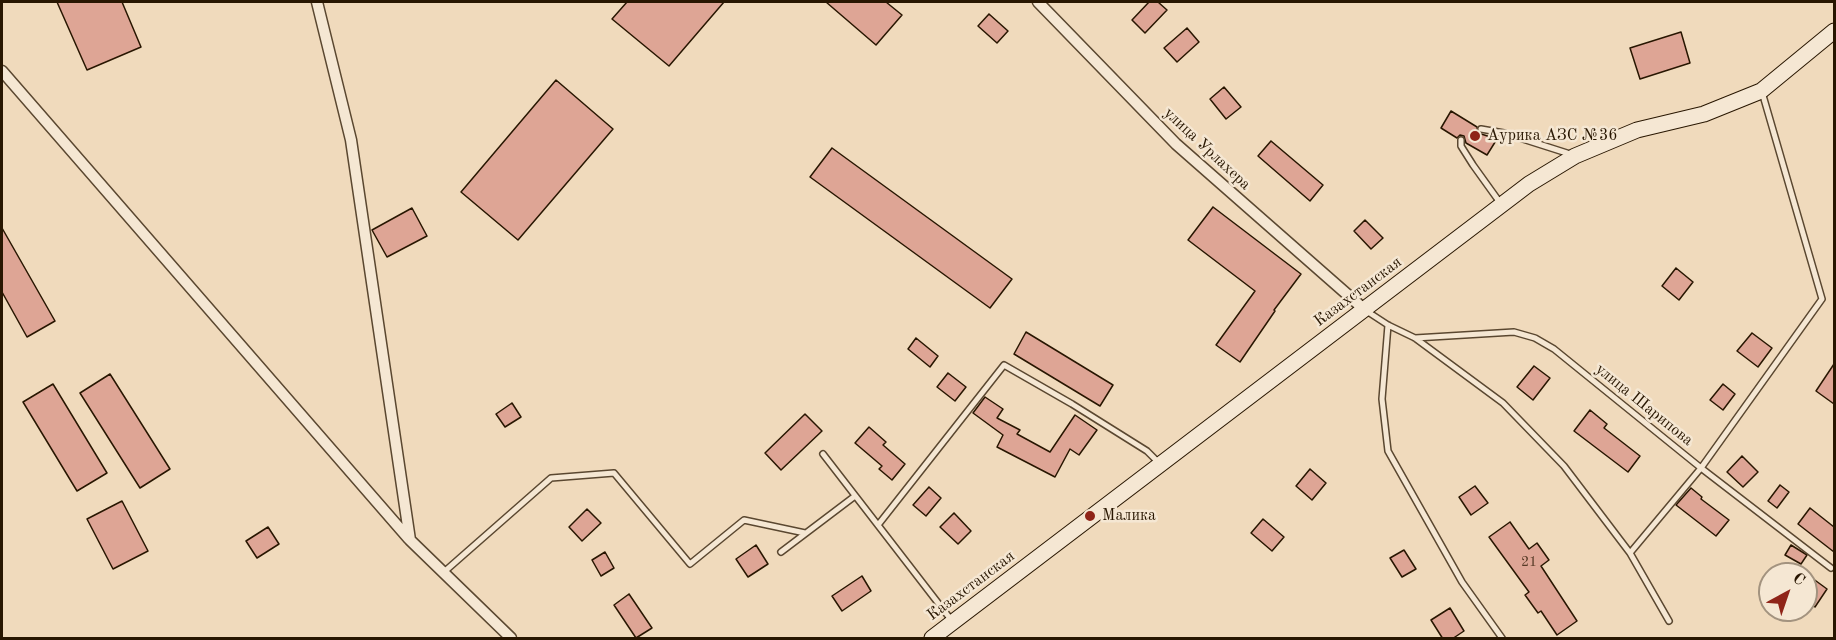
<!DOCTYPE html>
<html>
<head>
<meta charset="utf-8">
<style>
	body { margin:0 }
	#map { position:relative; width:1836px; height:640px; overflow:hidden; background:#f0dabc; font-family:"Old Standard TT",serif }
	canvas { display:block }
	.frame { position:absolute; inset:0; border:3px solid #281601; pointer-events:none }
	.north { position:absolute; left:1758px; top:562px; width:60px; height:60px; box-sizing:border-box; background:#f5e7d3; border:2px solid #a3937f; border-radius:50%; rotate:40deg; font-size:16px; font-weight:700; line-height:24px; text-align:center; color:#281601 }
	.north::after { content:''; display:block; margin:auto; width:21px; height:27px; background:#8f2418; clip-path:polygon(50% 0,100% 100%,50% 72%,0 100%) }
</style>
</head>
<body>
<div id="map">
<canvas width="1836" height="640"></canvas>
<div class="frame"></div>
<div class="north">С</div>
</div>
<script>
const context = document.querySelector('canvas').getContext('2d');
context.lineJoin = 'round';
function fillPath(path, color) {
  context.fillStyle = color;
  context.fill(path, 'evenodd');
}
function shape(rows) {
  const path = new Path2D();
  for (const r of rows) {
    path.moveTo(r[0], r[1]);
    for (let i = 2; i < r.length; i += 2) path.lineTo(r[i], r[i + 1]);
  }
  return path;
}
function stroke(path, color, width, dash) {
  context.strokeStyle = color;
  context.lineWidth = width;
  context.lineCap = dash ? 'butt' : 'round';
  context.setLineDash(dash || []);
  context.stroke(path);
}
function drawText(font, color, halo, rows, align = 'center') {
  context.font = font + ' "Old Standard TT",serif';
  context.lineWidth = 5;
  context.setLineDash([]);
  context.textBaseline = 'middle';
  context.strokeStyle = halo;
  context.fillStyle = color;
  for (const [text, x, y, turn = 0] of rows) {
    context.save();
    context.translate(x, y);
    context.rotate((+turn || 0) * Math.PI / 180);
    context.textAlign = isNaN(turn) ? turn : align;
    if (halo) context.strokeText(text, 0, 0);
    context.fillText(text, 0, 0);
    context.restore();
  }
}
const building = shape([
	[57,2,122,2,141,47,87,70,57,2],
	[627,2,724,2,669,66,612,19,627,2],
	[826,2,886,2,902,15,876,45,826,2],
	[1149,2,1158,2,1167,10,1145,33,1132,20,1149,2],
	[989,14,1008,31,997,43,978,26,989,14],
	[1187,28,1199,42,1177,62,1164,48,1187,28],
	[1681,32,1690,63,1640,79,1630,48,1681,32],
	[556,80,613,129,518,240,461,192,556,80],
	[1224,87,1241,107,1226,119,1210,99,1224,87],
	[1451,111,1477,127,1478,133,1497,139,1487,155,1466,143,1464,136,1460,135,1457,138,1441,128,1451,111],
	[1271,141,1323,185,1310,201,1258,156,1271,141],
	[832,148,1012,279,990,308,810,177,832,148],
	[1213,207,1301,274,1274,310,1275,311,1240,362,1216,345,1255,291,1188,240,1213,207],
	[412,208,427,236,387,257,372,230,412,208],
	[1365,220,1383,238,1371,249,1354,231,1365,220],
	[2,228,55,321,27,337,2,292,2,228],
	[1676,268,1693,282,1679,300,1662,286,1676,268],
	[1026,332,1113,385,1100,406,1014,354,1026,332],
	[1752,333,1772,348,1758,367,1737,351,1752,333],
	[916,338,938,356,930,367,908,349,916,338],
	[1834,364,1834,404,1816,391,1834,364],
	[1534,366,1550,378,1533,400,1517,387,1534,366],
	[948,373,966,387,955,401,937,387,948,373],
	[110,374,170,469,140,488,80,393,110,374],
	[53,384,107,473,77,491,23,402,53,384],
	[1723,384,1735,394,1723,410,1710,400,1723,384],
	[985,397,1003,409,997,418,1020,430,1017,434,1050,452,1075,415,1097,430,1079,455,1070,449,1055,477,997,447,1003,435,973,413,985,397],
	[512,403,521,417,505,427,496,414,512,403],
	[1590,410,1607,424,1604,428,1640,456,1628,472,1574,431,1590,410],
	[805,414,822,431,781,470,765,453,805,414],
	[869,427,886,442,883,445,905,464,892,480,879,469,882,466,855,443,869,427],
	[1742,456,1758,472,1743,487,1727,472,1742,456],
	[1310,469,1326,483,1312,500,1296,486,1310,469],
	[1780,485,1789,492,1777,508,1768,501,1780,485],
	[1475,486,1488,503,1471,515,1459,497,1475,486],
	[929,487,941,498,926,516,913,505,929,487],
	[1691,488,1702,497,1701,499,1729,520,1716,536,1676,505,1691,488],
	[122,501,148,551,113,569,87,519,122,501],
	[1810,508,1834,527,1834,552,1798,524,1810,508],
	[587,509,601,523,582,541,569,527,587,509],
	[954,513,971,531,958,544,940,527,954,513],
	[1263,519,1284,537,1272,551,1251,533,1263,519],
	[1510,522,1529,549,1537,543,1549,560,1541,566,1577,621,1557,635,1541,611,1538,613,1525,595,1529,592,1489,537,1510,522],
	[268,527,279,544,257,558,246,541,268,527],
	[756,545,768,564,748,577,736,559,756,545],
	[1791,545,1807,555,1801,564,1785,555,1791,545],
	[1404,550,1416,569,1402,577,1390,558,1404,550],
	[605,552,614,568,601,576,592,560,605,552],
	[862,576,871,591,842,611,832,596,862,576],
	[1812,578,1827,589,1815,607,1806,601,1806,586,1812,578],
	[629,594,652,628,636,638,614,605,629,594],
	[1450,608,1464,631,1452,639,1443,639,1431,620,1450,608]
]);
fillPath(building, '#dea595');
stroke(building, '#281601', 1.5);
const lane = shape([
	[1481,129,1504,133,1570,154],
	[1461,140,1461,146,1473,165,1501,204],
	[1365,310,1388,325,1415,338,1503,403,1564,466,1630,553,1669,621],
	[1388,325,1382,399,1388,451,1462,582,1502,638],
	[1415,338,1514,332,1535,338,1554,349,1701,468,1831,568],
	[823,454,952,621],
	[878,525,1004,365,1072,404,1147,451,1159,463],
	[781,552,855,496],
	[1630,553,1701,468,1822,299,1762,92],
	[444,572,551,478,614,473,690,564,744,520,805,533]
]);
const street = shape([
	[317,2,351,140,410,540,511,638],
	[1038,2,1176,144,1365,310],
	[2,71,409,539]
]);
const secondary = shape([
	[932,638,1529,184,1575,156,1637,130,1704,114,1761,91,1834,31]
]);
stroke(lane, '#5a4730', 8);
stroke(street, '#5a4730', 13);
stroke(secondary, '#281601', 17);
stroke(lane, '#f5e7d3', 5);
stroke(street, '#f5e7d3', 10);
stroke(secondary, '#f5e7d3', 15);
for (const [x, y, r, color] of [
	[1475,136,6,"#8f2418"],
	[1090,516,6,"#8f2418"]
]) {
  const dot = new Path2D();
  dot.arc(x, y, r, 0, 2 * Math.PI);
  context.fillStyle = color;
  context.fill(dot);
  stroke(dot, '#f5e7d3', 2);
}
drawText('14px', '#563a26', null, [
	["21",1529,562]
]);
drawText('16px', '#281601', '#f5e7d3', [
	["Аурика АЗС №36",1487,136],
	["Малика",1102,516]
], 'left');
drawText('16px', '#281601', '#f5e7d3', [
	["улица Урлахера",1207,149,43],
	["Казахстанская",1358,292,-37],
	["улица Шарипова",1644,405,39],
	["Казахстанская",971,586,-37]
]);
</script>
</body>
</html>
